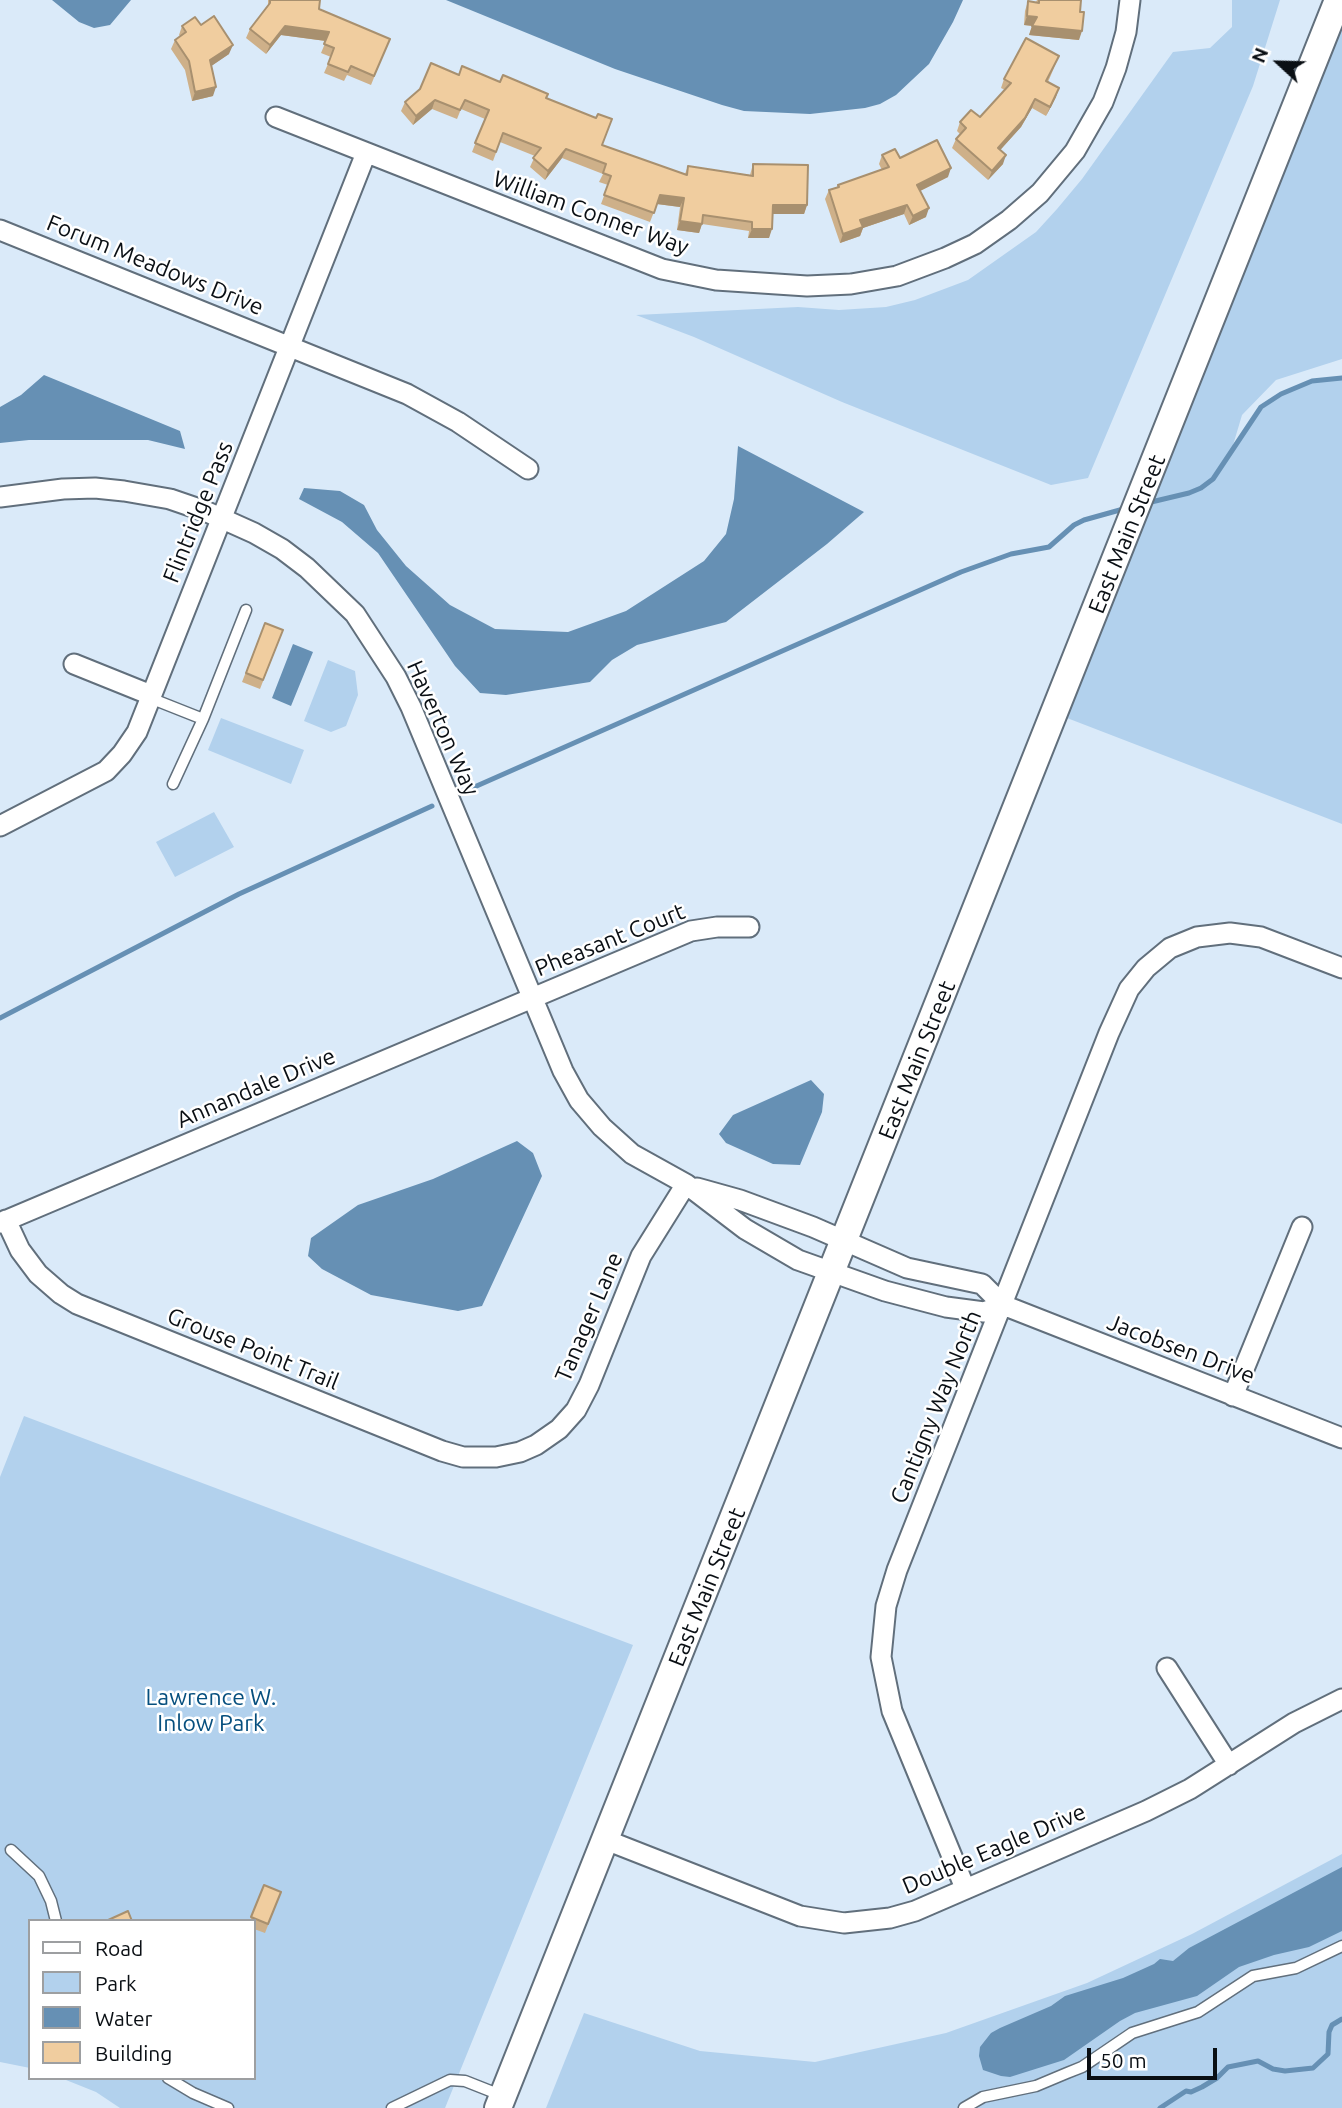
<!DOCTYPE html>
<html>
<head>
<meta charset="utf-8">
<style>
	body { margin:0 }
	#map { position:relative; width:1342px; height:2108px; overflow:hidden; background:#daeaf9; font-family:Ubuntu,sans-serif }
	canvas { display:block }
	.legend { position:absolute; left:28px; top:1919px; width:228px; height:161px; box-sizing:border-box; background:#fff; border:2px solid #9d9fa1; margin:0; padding:9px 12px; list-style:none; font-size:21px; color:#0a0f14 }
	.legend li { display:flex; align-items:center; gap:14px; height:35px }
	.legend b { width:35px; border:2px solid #9d9fa1 }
	.north { position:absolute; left:1244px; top:28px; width:70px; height:70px; -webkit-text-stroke:5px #fff; paint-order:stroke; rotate:292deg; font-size:19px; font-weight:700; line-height:28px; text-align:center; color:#0a0f14 }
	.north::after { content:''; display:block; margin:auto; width:24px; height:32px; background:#0a0f14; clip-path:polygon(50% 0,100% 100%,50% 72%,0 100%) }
	.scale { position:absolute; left:1087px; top:2048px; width:130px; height:32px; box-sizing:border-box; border:4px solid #0a0f14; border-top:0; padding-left:9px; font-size:21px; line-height:24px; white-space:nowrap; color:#0a0f14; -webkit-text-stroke:5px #fff; paint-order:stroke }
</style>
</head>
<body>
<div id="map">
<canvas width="1342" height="2108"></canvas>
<ul class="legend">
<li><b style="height:9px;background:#fff"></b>Road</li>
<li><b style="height:19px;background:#b2d1ed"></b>Park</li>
<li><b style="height:19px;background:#6690b4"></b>Water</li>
<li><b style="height:19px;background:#f0cd9f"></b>Building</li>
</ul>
<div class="north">N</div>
<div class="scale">50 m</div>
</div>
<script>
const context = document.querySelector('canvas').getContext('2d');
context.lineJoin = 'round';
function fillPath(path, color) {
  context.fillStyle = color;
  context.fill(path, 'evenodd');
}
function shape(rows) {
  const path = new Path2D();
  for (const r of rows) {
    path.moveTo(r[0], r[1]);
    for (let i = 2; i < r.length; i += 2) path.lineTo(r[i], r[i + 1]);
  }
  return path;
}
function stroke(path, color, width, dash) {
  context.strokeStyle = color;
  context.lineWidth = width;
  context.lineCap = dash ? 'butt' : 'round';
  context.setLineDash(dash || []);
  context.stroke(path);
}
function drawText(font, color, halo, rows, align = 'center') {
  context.font = font + ' Ubuntu,sans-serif';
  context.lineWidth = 5;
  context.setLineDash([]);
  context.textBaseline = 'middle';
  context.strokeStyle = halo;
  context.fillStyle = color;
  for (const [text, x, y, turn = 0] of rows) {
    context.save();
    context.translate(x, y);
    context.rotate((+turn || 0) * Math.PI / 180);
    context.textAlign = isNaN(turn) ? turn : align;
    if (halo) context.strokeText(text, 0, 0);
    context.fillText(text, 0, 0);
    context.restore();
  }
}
fillPath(shape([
	[1232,0,1280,0,1253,86,1088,478,1051,485,842,402,694,337,636,315,798,307,839,310,886,307,915,300,968,280,1036,232,1057,209,1082,179,1173,52,1210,48,1232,27],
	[1342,10,1342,359,1276,380,1242,415,1231,452,1253,418,1272,400,1312,381,1342,377,1342,824,1067,718],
	[328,660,355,671,358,695,346,726,331,732,304,721],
	[221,718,304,750,291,784,208,750],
	[214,812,234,847,175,877,156,842],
	[24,1416,633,1645,445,2108,120,2108,96,2092,61,2078,254,2078,254,1921,30,1921,30,2068,0,2062,0,1477],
	[1342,1854,1342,2108,546,2108,584,2013,700,2051,815,2062,946,2033,1087,1983,1192,1934]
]), '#b2d1ed');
fillPath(shape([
	[52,0,131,0,110,25,94,28,79,22],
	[446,0,963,0,953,22,929,64,896,95,880,104,865,108,810,114,744,111,722,105,615,69],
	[44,375,180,431,185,449,148,440,29,440,0,443,0,407,21,395],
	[738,446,864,512,827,544,726,622,637,645,612,660,590,682,506,695,480,693,455,666,378,553,342,522,299,499,304,488,340,491,364,505,377,530,406,566,450,605,495,629,568,632,626,611,704,561,726,534,734,499],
	[293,644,313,652,291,706,272,698],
	[811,1080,824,1094,822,1112,800,1165,773,1164,726,1143,719,1134,733,1115],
	[517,1141,533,1153,542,1176,482,1306,458,1311,371,1295,322,1269,308,1256,311,1238,358,1205,433,1179],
	[1342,1867,1342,1931,1309,1947,1274,1955,1239,1967,1197,1996,1135,2013,1120,2021,1064,2060,1010,2077,1001,2076,983,2070,979,2056,980,2047,991,2033,1000,2028,1051,2006,1065,1996,1123,1978,1154,1964,1160,1959,1173,1961,1189,1948]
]), '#6690b4');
stroke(shape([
	[1147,503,1189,493,1201,488,1213,479,1261,407,1281,394,1312,381,1342,378],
	[463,792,961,572,1011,554,1049,547,1074,525,1084,520,1127,508],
	[0,1018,239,894,432,806],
	[1160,2108,1186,2091,1191,2092,1202,2087,1217,2078,1228,2067,1258,2061,1273,2069,1285,2071,1313,2068,1328,2054,1329,2032,1332,2025,1342,2019]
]), '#6690b4', 5);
const lane = shape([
	[150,698,203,719,246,610],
	[173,784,203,719],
	[11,1850,39,1876,51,1901,56,1921],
	[168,2078,193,2093,228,2108],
	[392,2108,450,2080,465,2081,503,2096],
	[964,2108,983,2097,1036,2086,1067,2073,1082,2067,1132,2033,1198,2012,1253,1976,1296,1968,1342,1946]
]);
const street = shape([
	[276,117,662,269,716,280,807,286,851,284,897,276,945,258,975,244,1009,220,1040,193,1075,151,1103,102,1116,68,1126,32,1130,0],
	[0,230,407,394,458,422,528,469],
	[0,497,63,489,95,488,124,491,170,499,205,511,254,533,282,549,307,568,355,614,396,677,411,707,563,1071,579,1100,602,1127,632,1154,686,1184,745,1229,798,1260,885,1291,946,1307,984,1312,1003,1305],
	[74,664,151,695],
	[0,826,106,771,122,754,137,732,366,153],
	[697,1188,740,1200,813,1227,907,1268,982,1284,1003,1305,1342,1438],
	[6,1220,20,1250,38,1274,61,1294,77,1304,442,1451,463,1457,496,1457,520,1452,536,1445,559,1429,576,1410,589,1385,641,1256,686,1184],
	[0,1223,691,931,717,927,749,927],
	[1233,1396,1302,1227],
	[1167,1668,1229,1765],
	[606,1840,800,1916,844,1923,890,1918,915,1911,1146,1811,1190,1789,1294,1723,1342,1699],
	[965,1888,892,1711,881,1657,886,1606,897,1570,1109,1033,1129,989,1146,968,1170,948,1197,937,1230,933,1261,937,1342,968]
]);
const secondary = shape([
	[498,2108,1338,0]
]);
stroke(lane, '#616f7c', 13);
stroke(street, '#616f7c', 23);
stroke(secondary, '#616f7c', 30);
stroke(lane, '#fff', 10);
stroke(street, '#fff', 19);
stroke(secondary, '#fff', 26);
fillPath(shape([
	[268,0,320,0,319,9,386,48,371,85,347,75,344,81,324,73,331,57,321,53,326,41,281,35,266,54,246,38,250,29,268,6],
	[1037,0,1081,0,1079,40,1029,35,1032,26,1024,25,1025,11,1028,1,1036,2],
	[201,25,229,54,211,66,213,96,192,101,185,70,171,49,175,40,180,36,179,35,182,26],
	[1059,56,1048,82,1056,97,1046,116,1032,108,1021,127,1000,150,1003,164,988,180,952,148,956,139,960,134,957,131,960,122,980,117,1005,90,1001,88,1004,79],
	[459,75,500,82,546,98,602,145,685,174,688,166,750,175,753,164,807,205,804,214,773,214,769,238,748,238,749,231,702,224,699,233,677,230,680,207,657,204,650,222,601,204,608,185,599,182,603,174,562,158,545,180,530,167,535,156,500,142,493,161,472,152,485,119,461,109,457,119,432,109,413,125,401,111,405,102],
	[882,155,900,158,948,177,920,191,926,217,909,225,904,214,863,228,860,236,840,243,825,199,829,190,837,187,838,185,882,170,879,164],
	[265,623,283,630,260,689,242,682],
	[264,1885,281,1892,265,1933,254,1929,254,1921,250,1921]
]), '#ceb089');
fillPath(shape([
	[1027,16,1037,17,1034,26,1024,25],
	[285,26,329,32,326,41,281,35,266,54,270,45],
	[1032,26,1082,31,1079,40,1029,35],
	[233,45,229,54,207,69,210,60],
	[216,87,213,96,192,101,195,92],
	[1059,88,1056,97,1046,116,1050,107],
	[1035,99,1032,108,1021,127,994,157,998,148],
	[435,100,432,109,413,125,416,116],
	[566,149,562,158,545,180,548,171],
	[1006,155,1003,164,988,180,992,171],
	[951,168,948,177,914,194,917,185],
	[660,195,684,198,680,207,657,204],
	[773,205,807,205,804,214,769,214],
	[907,205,904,214,863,228,860,236,840,243,843,234,860,220],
	[929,208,926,217,909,225,913,216],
	[680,221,702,224,699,233,677,230],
	[752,229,772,229,769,238,748,238]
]), '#a8906f');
const building = shape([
	[270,0,320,0,319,9,390,39,374,76,351,66,348,72,328,64,334,48,324,44,329,32,285,26,270,45,250,29,270,3,270,0],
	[1039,0,1081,0,1080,12,1084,12,1082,31,1032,26,1037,17,1027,16,1028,1,1039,3,1039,0],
	[214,16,233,45,210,60,216,87,195,92,189,61,175,40,186,32,182,26,195,17,201,25,214,16],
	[1026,38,1059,56,1046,81,1059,88,1050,107,1035,99,1025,118,998,148,1006,155,992,171,956,139,966,128,960,122,971,110,980,117,1011,83,1004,79,1026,38],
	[431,63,459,75,462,66,500,82,503,75,548,94,546,98,596,118,598,114,612,119,602,145,687,175,688,166,753,176,753,164,808,165,807,205,773,205,772,229,752,229,752,222,703,215,702,224,680,221,684,198,660,195,654,213,604,195,611,176,603,173,606,164,566,149,548,171,533,158,541,148,503,133,496,152,475,143,489,110,465,100,460,110,435,100,416,116,405,102,420,89,431,63],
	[937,140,951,168,917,185,929,208,913,216,907,205,860,220,863,227,843,234,829,190,839,187,838,185,889,167,882,155,895,149,900,158,937,140],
	[265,623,283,630,263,680,246,673,265,623],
	[264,1885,281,1892,268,1924,251,1917,264,1885],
	[128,1911,132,1921,106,1921,128,1911]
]);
fillPath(building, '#f0cd9f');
stroke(building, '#a8906f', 2);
drawText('23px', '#0a0f14', '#fff', [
	["William Conner Way",591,213,20],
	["Forum Meadows Drive",155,265,22],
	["Flintridge Pass",198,512,-68],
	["East Main Street",1127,534,-68],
	["Haverton Way",443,728,66],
	["Pheasant Court",610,940,-22],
	["East Main Street",917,1060,-68],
	["Annandale Drive",256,1088,-23],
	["Tanager Lane",589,1317,-67],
	["Grouse Point Trail",253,1349,22],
	["Jacobsen Drive",1181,1349,21],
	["Cantigny Way North",936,1407,-68],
	["East Main Street",707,1587,-68],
	["Double Eagle Drive",994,1849,-23]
]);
drawText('23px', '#064f7e', '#fff', [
	["Lawrence W.",211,1697],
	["Inlow Park",211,1723]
]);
</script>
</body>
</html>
